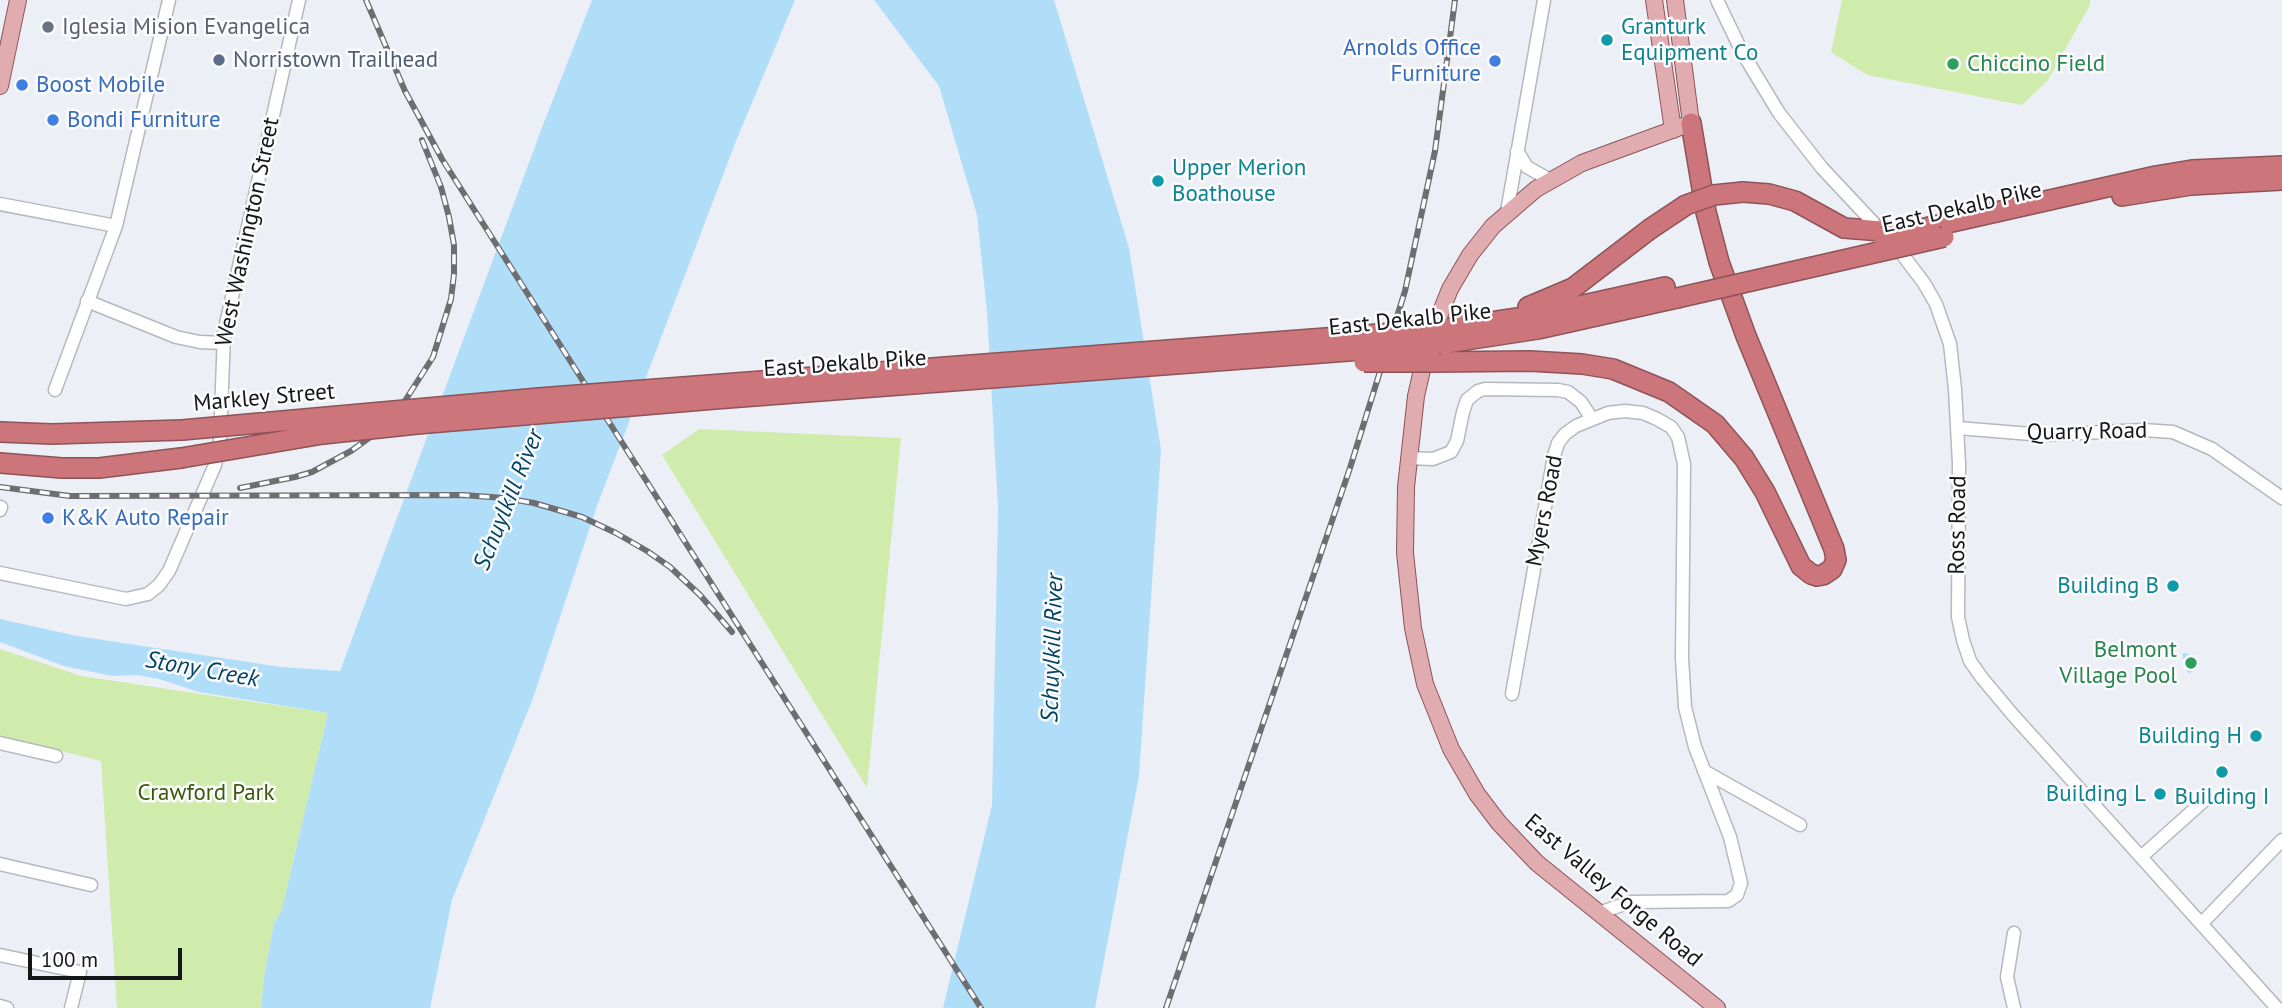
<!DOCTYPE html>
<html>
<head>
<meta charset="utf-8">
<style>
	body { margin:0 }
	#map { position:relative; width:2282px; height:1008px; overflow:hidden; background:#edeff6; font-family:"PT Sans",sans-serif }
	canvas { display:block }
	.scale { position:absolute; left:28px; top:948px; width:154px; height:32px; box-sizing:border-box; border:4px solid #151618; border-top:0; padding-left:9px; font-size:21px; line-height:24px; white-space:nowrap; color:#151618; -webkit-text-stroke:5px #fcfcfe; paint-order:stroke }
</style>
</head>
<body>
<div id="map">
<canvas width="2282" height="1008"></canvas>
<div class="scale">100 m</div>
</div>
<script>
const context = document.querySelector('canvas').getContext('2d');
context.lineJoin = 'round';
function fillPath(path, color) {
  context.fillStyle = color;
  context.fill(path, 'evenodd');
}
function shape(rows) {
  const path = new Path2D();
  for (const r of rows) {
    path.moveTo(r[0], r[1]);
    for (let i = 2; i < r.length; i += 2) path.lineTo(r[i], r[i + 1]);
  }
  return path;
}
function stroke(path, color, width, dash) {
  context.strokeStyle = color;
  context.lineWidth = width;
  context.lineCap = dash ? 'butt' : 'round';
  context.setLineDash(dash || []);
  context.stroke(path);
}
function drawText(font, color, halo, rows, align = 'center') {
  context.font = font + ' "PT Sans",sans-serif';
  context.lineWidth = 5;
  context.setLineDash([]);
  context.textBaseline = 'middle';
  context.strokeStyle = halo;
  context.fillStyle = color;
  for (const [text, x, y, turn = 0] of rows) {
    context.save();
    context.translate(x, y);
    context.rotate((+turn || 0) * Math.PI / 180);
    context.textAlign = isNaN(turn) ? turn : align;
    if (halo) context.strokeText(text, 0, 0);
    context.fillText(text, 0, 0);
    context.restore();
  }
}
fillPath(shape([
	[1842,0,2090,0,2090,5,2048,80,2022,105,1867,75,1831,52],
	[699,429,901,438,867,788,662,455],
	[0,649,81,676,328,713,282,909,274,923,264,977,261,1008,117,1008,101,761,0,736]
]), '#d0ecad');
fillPath(shape([
	[592,0,795,0,736,141,597,506,533,698,452,900,430,1008,261,1008,264,977,274,923,282,909,328,713,199,692,159,679,137,675,112,676,64,666,0,642,0,619,77,636,281,667,340,671,543,125],
	[874,0,1054,0,1129,248,1161,450,1139,776,1095,1008,943,1008,992,805,998,508,987,312,977,215,939,86],
	[2186,653,2193,657,2198,665,2197,669,2190,673,2187,672,2188,667,2183,658,2182,654]
]), '#b0def9');
const minor = shape([
	[1717,0,1742,52,1779,113,1822,168,1882,232],
	[1517,151,1527,167,1550,180],
	[0,204,116,226],
	[1507,212,1544,0],
	[1895,245,1924,283,1936,304,1950,344,1955,389,1959,464,1958,617,1963,640,1970,661,1982,678,2013,715,2277,1008],
	[87,301,176,337,200,342,223,343],
	[55,390,116,226,169,0],
	[1958,428,2043,435,2143,430,2173,432,2212,449,2282,498],
	[1408,458,1433,459,1451,452,1457,441,1463,412,1467,400,1478,391,1485,389,1558,390,1568,392,1581,402,1592,419],
	[0,510,1,507],
	[0,573,126,599,148,594,159,585,169,571,215,465,220,441,224,333,299,0],
	[1512,694,1554,456,1558,443,1565,434,1576,426,1608,413,1625,411,1643,413,1657,419,1671,427,1678,437,1684,464,1682,658,1685,707,1695,747,1730,837,1741,883,1737,895,1728,901,1630,902,1599,913],
	[0,743,56,756],
	[1704,771,1800,825],
	[2141,857,2207,798],
	[0,864,91,885],
	[2201,924,2282,840],
	[0,955,80,972,71,1008],
	[0,1006,7,1008],
	[2014,1008,2007,977,2014,933]
]);
const major = shape([
	[1654,0,1673,130],
	[1675,0,1691,123,1582,163,1536,189,1493,226,1470,255,1450,289,1428,344,1416,396,1406,487,1405,553,1413,628,1425,684,1451,749,1477,794,1499,823,1537,863,1717,1008],
	[0,86,18,0]
]);
const highway = shape([
	[1743,192,1769,194,1795,201,1844,228,1882,231],
	[2122,196,2191,185,2282,180],
	[1930,227,2156,176,2192,170,2282,166],
	[1528,307,1573,288,1650,229],
	[1444,329,1538,315,1665,287],
	[1440,344,1538,329,1677,298],
	[1434,362,1530,361,1582,364,1613,369,1669,392,1715,424,1744,458,1765,492,1801,566,1811,574,1817,576,1823,575,1832,569,1836,560,1834,549,1746,336,1719,262,1706,212,1691,123],
	[0,432,52,434,182,430],
	[0,463,62,468,99,468,181,458]
]);
stroke(minor, '#b6b8bf', 15);
stroke(major, '#8c5458', 18);
stroke(highway, '#8c5458', 22);
stroke(minor, '#fff', 12);
stroke(major, '#e0acb0', 16);
stroke(highway, '#cc757b', 19);
const rail = shape([
	[366,0,405,91,442,159,981,1008],
	[0,487,70,496,463,495,504,498,534,503,582,517,616,533,647,551,670,567,700,595,732,632],
	[240,488,295,477,312,472,351,451,373,435,401,407,433,357,451,299,454,274,454,245,449,217,441,187,422,140],
	[1166,1008,1350,468,1405,291,1435,151,1455,0]
]);
stroke(rail, '#6d6e72', 6);
stroke(rail, '#fcfcfe', 3.5, [10]);
const highwayBridge = shape([
	[1650,229,1686,205,1714,195,1743,192],
	[1883,237,1930,227],
	[1677,298,1944,237],
	[1364,362,1434,362],
	[182,430,539,398,1444,329],
	[181,458,323,434,417,424,715,399,1440,344]
]);
stroke(highwayBridge, '#8c5458', 22, []);
stroke(highwayBridge, '#cc757b', 19);
for (const [x, y, r, color] of [
	[48,27,7,"#6b7280"],
	[1607,40,7,"#0f9aa8"],
	[219,60,7,"#5c6f8a"],
	[1495,61,7,"#3f7fe0"],
	[1953,64,7,"#2e9e5b"],
	[22,85,7,"#3f7fe0"],
	[53,120,7,"#3f7fe0"],
	[1158,181,7,"#0f9aa8"],
	[48,518,7,"#3f7fe0"],
	[2173,586,7,"#0f9aa8"],
	[2191,663,7,"#2e9e5b"],
	[2256,736,7,"#0f9aa8"],
	[2222,772,7,"#0f9aa8"],
	[2160,794,7,"#0f9aa8"]
]) {
  const dot = new Path2D();
  dot.arc(x, y, r, 0, 2 * Math.PI);
  context.fillStyle = color;
  context.fill(dot);
  stroke(dot, '#fcfcfe', 2.5);
}
drawText('23px', '#5b616d', '#fcfcfe', [
	["Iglesia Mision Evangelica",62,27]
], 'left');
drawText('23px', '#0d838f', '#fcfcfe', [
	["Granturk",1621,27,"left"],
	["Equipment Co",1621,53,"left"],
	["Upper Merion",1172,168,"left"],
	["Boathouse",1172,194,"left"],
	["Building B",2159,586],
	["Building H",2242,736],
	["Building L",2146,794],
	["Building I",2222,797,"center"]
], 'right');
drawText('23px', '#366cbe', '#fcfcfe', [
	["Arnolds Office",1481,48,"right"],
	["Furniture",1481,74,"right"],
	["Boost Mobile",36,85],
	["Bondi Furniture",67,120],
	["K&K Auto Repair",62,518]
], 'left');
drawText('23px', '#4e5e75', '#fcfcfe', [
	["Norristown Trailhead",233,60]
], 'left');
drawText('23px', '#27864d', '#fcfcfe', [
	["Chiccino Field",1967,64],
	["Belmont",2177,650,"right"],
	["Village Pool",2177,676,"right"]
], 'left');
drawText('23px', '#151618', '#fcfcfe', [
	["East Dekalb Pike",1962,208,-13],
	["West Washington Street",248,232,-78],
	["East Dekalb Pike",1410,320,-6],
	["East Dekalb Pike",845,364,-4],
	["Markley Street",264,398,-5],
	["Quarry Road",2087,432,-1],
	["Myers Road",1545,511,-79],
	["Ross Road",1958,525,-89],
	["East Valley Forge Road",1613,891,40]
]);
drawText('23px', '#3d580a', '#fcfcfe', [
	["Crawford Park",206,793]
]);
drawText('italic 24px', '#004461', '#fcfcfe', [
	["Schuylkill River",509,500,-68],
	["Schuylkill River",1053,648,-88],
	["Stony Creek",202,670,10]
]);
</script>
</body>
</html>
